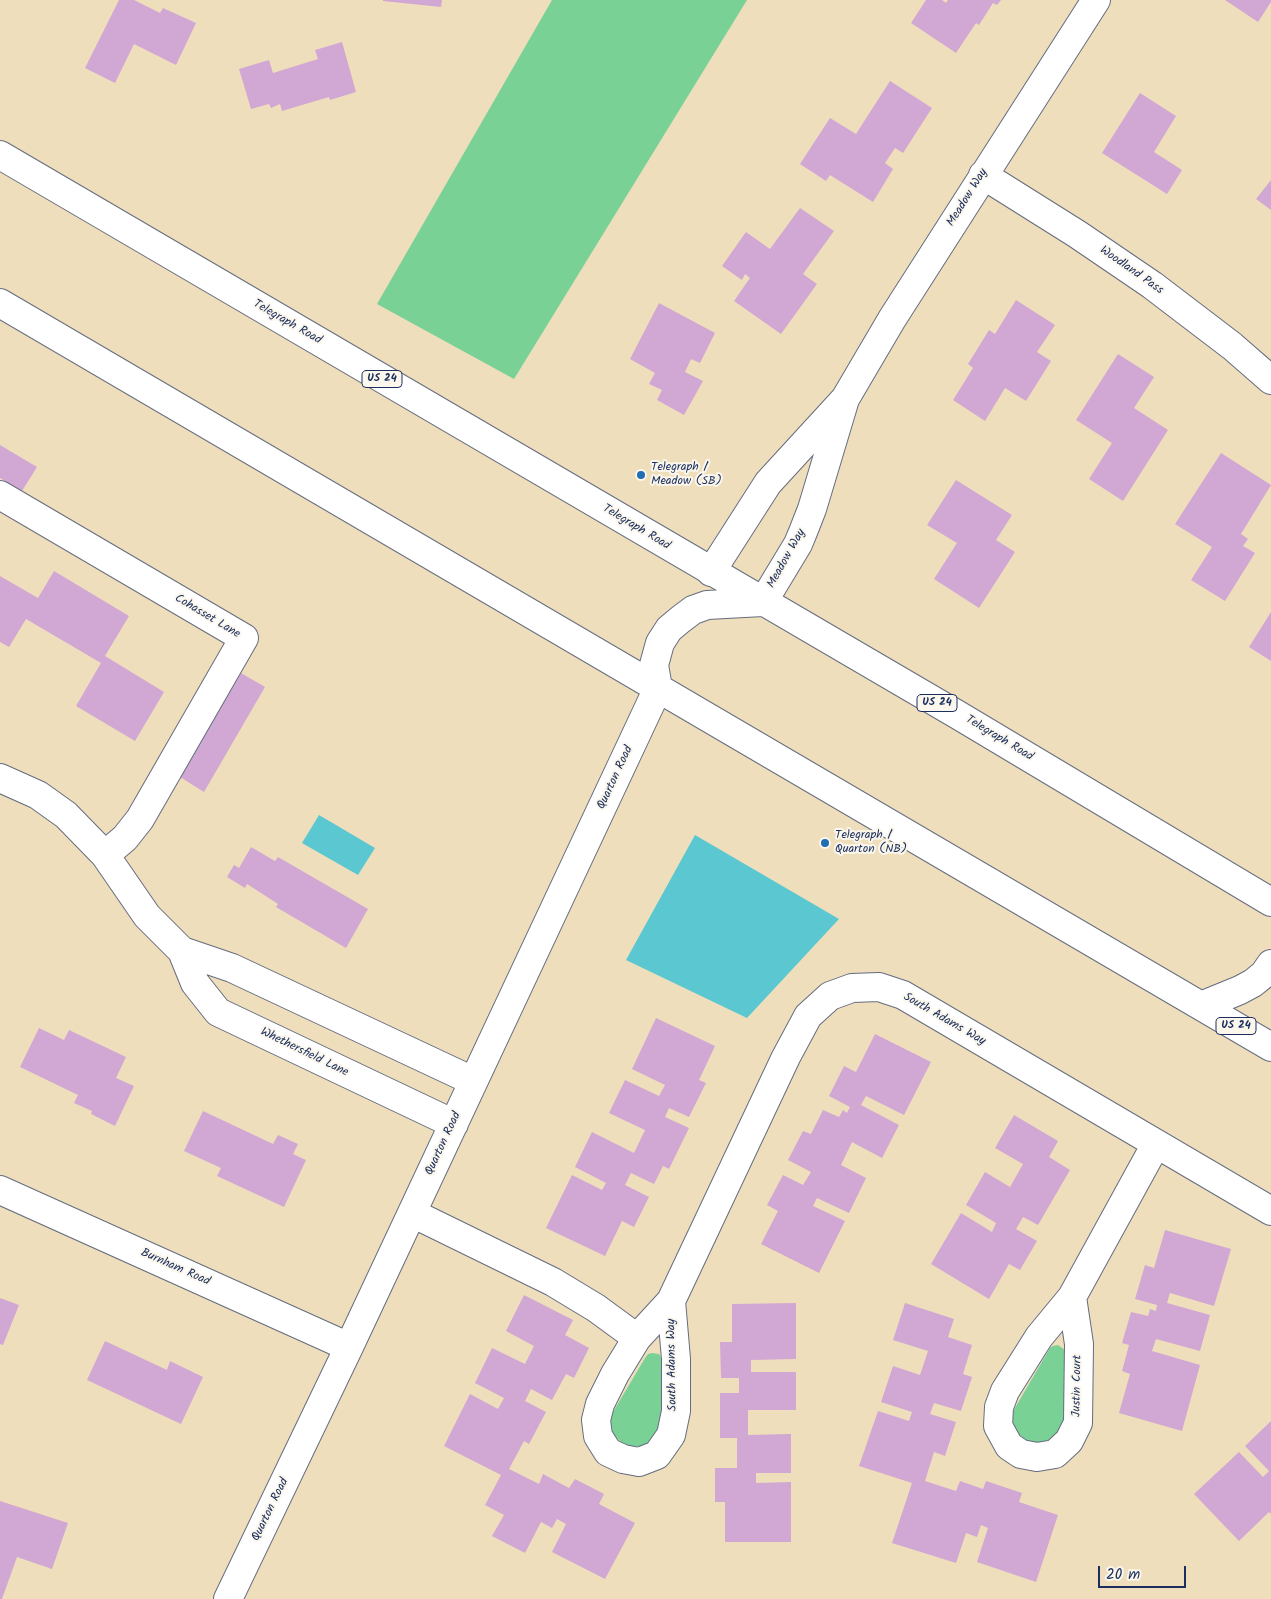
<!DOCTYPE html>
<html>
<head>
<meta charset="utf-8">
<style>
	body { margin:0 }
	#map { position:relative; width:1271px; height:1599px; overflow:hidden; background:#efdebc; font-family:Kalam,sans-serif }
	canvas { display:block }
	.scale { position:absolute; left:1098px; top:1566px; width:88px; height:22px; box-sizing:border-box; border:2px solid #1b2f5e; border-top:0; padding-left:6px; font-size:15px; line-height:18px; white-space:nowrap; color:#1b2f5e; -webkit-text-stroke:4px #fbf7ec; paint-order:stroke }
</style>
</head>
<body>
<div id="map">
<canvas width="1271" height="1599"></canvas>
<div class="scale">20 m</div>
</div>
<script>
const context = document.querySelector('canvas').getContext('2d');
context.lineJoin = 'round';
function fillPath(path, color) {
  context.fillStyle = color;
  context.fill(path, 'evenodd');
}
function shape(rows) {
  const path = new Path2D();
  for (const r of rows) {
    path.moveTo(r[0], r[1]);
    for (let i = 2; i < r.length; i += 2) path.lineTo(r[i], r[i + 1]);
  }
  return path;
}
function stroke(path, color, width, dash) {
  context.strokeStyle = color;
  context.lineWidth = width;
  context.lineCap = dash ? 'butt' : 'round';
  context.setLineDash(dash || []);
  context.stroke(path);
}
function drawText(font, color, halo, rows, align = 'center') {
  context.font = font + ' Kalam,sans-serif';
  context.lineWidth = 4;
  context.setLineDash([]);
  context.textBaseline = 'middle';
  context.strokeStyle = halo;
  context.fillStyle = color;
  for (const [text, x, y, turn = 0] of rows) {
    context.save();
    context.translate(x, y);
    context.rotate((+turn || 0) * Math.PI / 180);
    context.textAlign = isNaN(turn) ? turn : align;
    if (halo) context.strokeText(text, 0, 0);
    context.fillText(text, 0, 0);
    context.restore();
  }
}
fillPath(shape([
	[552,0,747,0,514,379,377,304],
	[1058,1345,1065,1350,1067,1357,1064,1421,1061,1431,1049,1441,1042,1443,1034,1443,1027,1441,1015,1431,1012,1425,1012,1413,1050,1348,1053,1346],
	[652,1353,659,1354,663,1361,661,1424,659,1432,650,1443,643,1446,628,1446,622,1443,612,1433,610,1427,610,1417,645,1358,648,1354]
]), '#7ad196');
fillPath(shape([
	[319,815,375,848,358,875,302,843],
	[695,835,839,919,747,1018,626,960]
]), '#5ac7d1');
fillPath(shape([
	[119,0,134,0,160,13,163,8,196,23,176,65,134,44,115,83,85,68],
	[383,0,442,0,441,7,383,1],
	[926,0,942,0,946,3,948,0,1001,0,997,5,993,3,979,25,976,23,956,53,911,23],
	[1225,0,1271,0,1271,2,1258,22],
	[342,42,356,92,330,100,329,97,282,111,280,104,271,108,269,104,251,109,239,69,269,60,273,73,318,59,315,50],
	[890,81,932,108,903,153,895,148,885,163,893,169,873,202,830,175,826,181,800,164,830,118,856,134],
	[1140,93,1176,116,1154,152,1182,170,1167,194,1102,153],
	[1271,180,1271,210,1256,199],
	[800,208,834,231,803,274,817,284,781,334,734,301,750,278,745,274,742,280,722,266,746,232,770,249],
	[1016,300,1055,325,1037,352,1051,361,1026,401,1005,388,985,421,953,400,973,368,968,364,989,330,995,334],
	[659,303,715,333,700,363,691,359,685,372,703,381,684,415,657,400,662,390,649,384,655,373,630,359],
	[1118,354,1154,377,1134,408,1168,430,1123,501,1089,479,1112,443,1076,420],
	[0,445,37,467,22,491,0,478],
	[1221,453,1271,485,1241,534,1248,539,1243,546,1255,553,1225,601,1191,580,1212,547,1175,524],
	[956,480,1012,515,996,540,1015,552,979,608,934,579,957,543,927,525],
	[54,571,129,616,105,656,164,692,135,741,76,706,101,663,26,619,9,647,0,642,0,576,38,598],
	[1271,612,1271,661,1249,647],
	[241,673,265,687,204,792,180,777],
	[251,847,275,861,278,857,368,909,346,948,276,907,278,904,247,884,245,888,227,877,234,865,239,868],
	[656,1018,715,1046,699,1080,706,1083,689,1117,669,1108,665,1117,689,1128,669,1169,663,1166,654,1184,631,1173,625,1185,649,1197,634,1227,622,1221,605,1256,546,1228,572,1175,602,1190,606,1183,575,1167,592,1132,634,1153,645,1130,609,1113,625,1080,659,1096,665,1085,632,1069],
	[39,1028,64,1040,69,1030,126,1057,116,1078,134,1086,115,1126,91,1114,92,1111,74,1103,78,1095,20,1067],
	[875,1034,931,1062,904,1115,866,1096,861,1105,899,1125,882,1158,852,1142,841,1165,866,1178,849,1213,817,1198,813,1206,845,1221,819,1273,761,1244,778,1211,767,1205,783,1175,803,1185,811,1172,788,1160,803,1131,811,1134,823,1110,839,1117,843,1110,847,1113,850,1107,829,1096,844,1066,856,1072],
	[203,1111,273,1144,278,1135,298,1144,293,1154,306,1160,284,1207,217,1176,221,1168,184,1151],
	[1014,1115,1058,1141,1049,1157,1070,1170,1038,1225,1023,1217,1016,1229,1037,1241,1020,1270,1009,1264,989,1299,931,1264,961,1213,992,1232,996,1223,966,1205,985,1172,1010,1187,1023,1164,995,1148],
	[1165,1230,1231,1249,1214,1306,1170,1293,1167,1303,1210,1315,1200,1351,1156,1339,1152,1351,1200,1365,1182,1431,1119,1413,1130,1374,1122,1371,1129,1345,1122,1343,1131,1312,1148,1316,1150,1309,1156,1311,1157,1305,1135,1299,1145,1265,1154,1268],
	[524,1295,573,1320,565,1335,589,1348,574,1378,566,1374,552,1400,531,1389,525,1401,546,1412,529,1444,524,1441,509,1469,539,1484,543,1474,569,1488,575,1479,604,1494,599,1504,635,1523,605,1579,552,1552,566,1524,557,1519,552,1528,541,1522,525,1553,492,1536,504,1515,485,1505,501,1475,444,1446,470,1394,498,1409,504,1398,475,1383,492,1348,525,1364,534,1346,506,1331],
	[0,1298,19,1305,3,1345,0,1344],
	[796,1303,796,1359,751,1360,751,1372,796,1372,796,1410,748,1410,748,1435,791,1434,791,1473,756,1473,756,1483,791,1482,791,1542,725,1542,725,1502,715,1502,715,1468,737,1468,737,1438,720,1438,720,1393,739,1393,739,1378,721,1378,720,1342,732,1342,732,1304],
	[905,1303,954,1319,948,1337,972,1345,963,1374,972,1377,961,1411,934,1403,930,1414,956,1422,945,1456,934,1452,925,1481,956,1491,960,1481,983,1489,986,1481,1022,1493,1019,1502,1058,1515,1036,1582,977,1562,988,1528,981,1525,977,1537,966,1533,956,1563,892,1543,912,1483,859,1466,878,1411,909,1421,912,1412,881,1402,893,1366,920,1375,928,1351,893,1340],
	[105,1341,167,1370,170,1361,203,1377,181,1424,87,1380],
	[1271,1421,1271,1514,1269,1512,1239,1541,1194,1494,1239,1452,1263,1477,1269,1471,1245,1446],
	[0,1501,68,1523,52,1569,17,1557,2,1599,0,1599]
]), '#d1a7d4');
const minor = shape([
	[983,175,1077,234,1152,285,1232,346,1271,380],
	[845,399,892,319,1096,0],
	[0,495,244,638,140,819,125,838,105,855],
	[711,572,768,483,845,399,812,509,803,532,798,544,763,602],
	[0,778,38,795,66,815,105,855,147,916,182,951,195,983,218,1012,454,1124],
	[182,951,232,968,473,1081],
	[0,1190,349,1347],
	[412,1213,553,1282,596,1308,637,1338],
	[1072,1297,1079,1344,1078,1423,1069,1441,1055,1454,1037,1457,1021,1454,1009,1446,998,1426,999,1407,1005,1391,1039,1337,1072,1297,1156,1144],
	[671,1301,676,1359,676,1411,671,1435,657,1455,639,1462,623,1459,608,1452,598,1436,596,1420,600,1404,615,1374,637,1338,671,1301,786,1057,808,1016,830,996,852,988,879,987,903,995,1271,1211],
	[228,1599,349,1347,658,688]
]);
const highway = shape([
	[0,155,958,715,1271,902],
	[0,303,1271,1047],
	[658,688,654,665,660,643,669,629,681,619,693,610,707,605,763,602],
	[1201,1006,1240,990,1253,983,1264,974,1271,964]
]);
stroke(minor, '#656c7f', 30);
stroke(highway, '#656c7f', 30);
stroke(minor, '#fff', 28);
stroke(highway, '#fff', 28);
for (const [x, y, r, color] of [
	[641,475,5,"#1f6fb2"],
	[825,843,5,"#1f6fb2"]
]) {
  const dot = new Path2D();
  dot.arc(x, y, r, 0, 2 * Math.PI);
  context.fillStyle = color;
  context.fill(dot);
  stroke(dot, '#fbf7ec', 2);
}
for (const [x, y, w] of [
	[382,379,40],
	[937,703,40],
	[1236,1026,40]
]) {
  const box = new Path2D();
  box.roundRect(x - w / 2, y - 8.5, w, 17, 4);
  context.fillStyle = '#fbf7ec';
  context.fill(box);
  stroke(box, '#1b2f5e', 1);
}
drawText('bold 11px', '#1b2f5e', null, [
	["US 24",382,379],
	["US 24",937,703],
	["US 24",1236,1026]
]);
drawText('12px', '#1b2f5e', '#fbf7ec', [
	["Meadow Way",968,198,-58],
	["Woodland Pass",1131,271,35],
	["Telegraph Road",287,323,30],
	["Telegraph Road",636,528,31],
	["Meadow Way",787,559,-61],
	["Cohasset Lane",207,617,31],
	["Telegraph Road",999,739,31],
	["Quarton Road",616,778,-65],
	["South Adams Way",944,1020,30],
	["Whethersfield Lane",304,1053,26],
	["Quarton Road",444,1144,-65],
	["Burnham Road",175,1268,24],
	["South Adams Way",673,1365,-91],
	["Justin Court",1078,1386,-89],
	["Quarton Road",271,1510,-64]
]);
drawText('12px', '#1b2f5e', '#fbf7ec', [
	["Telegraph /",651,468],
	["Meadow (SB)",651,482],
	["Telegraph /",835,836],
	["Quarton (NB)",835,850]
], 'left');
</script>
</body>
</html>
